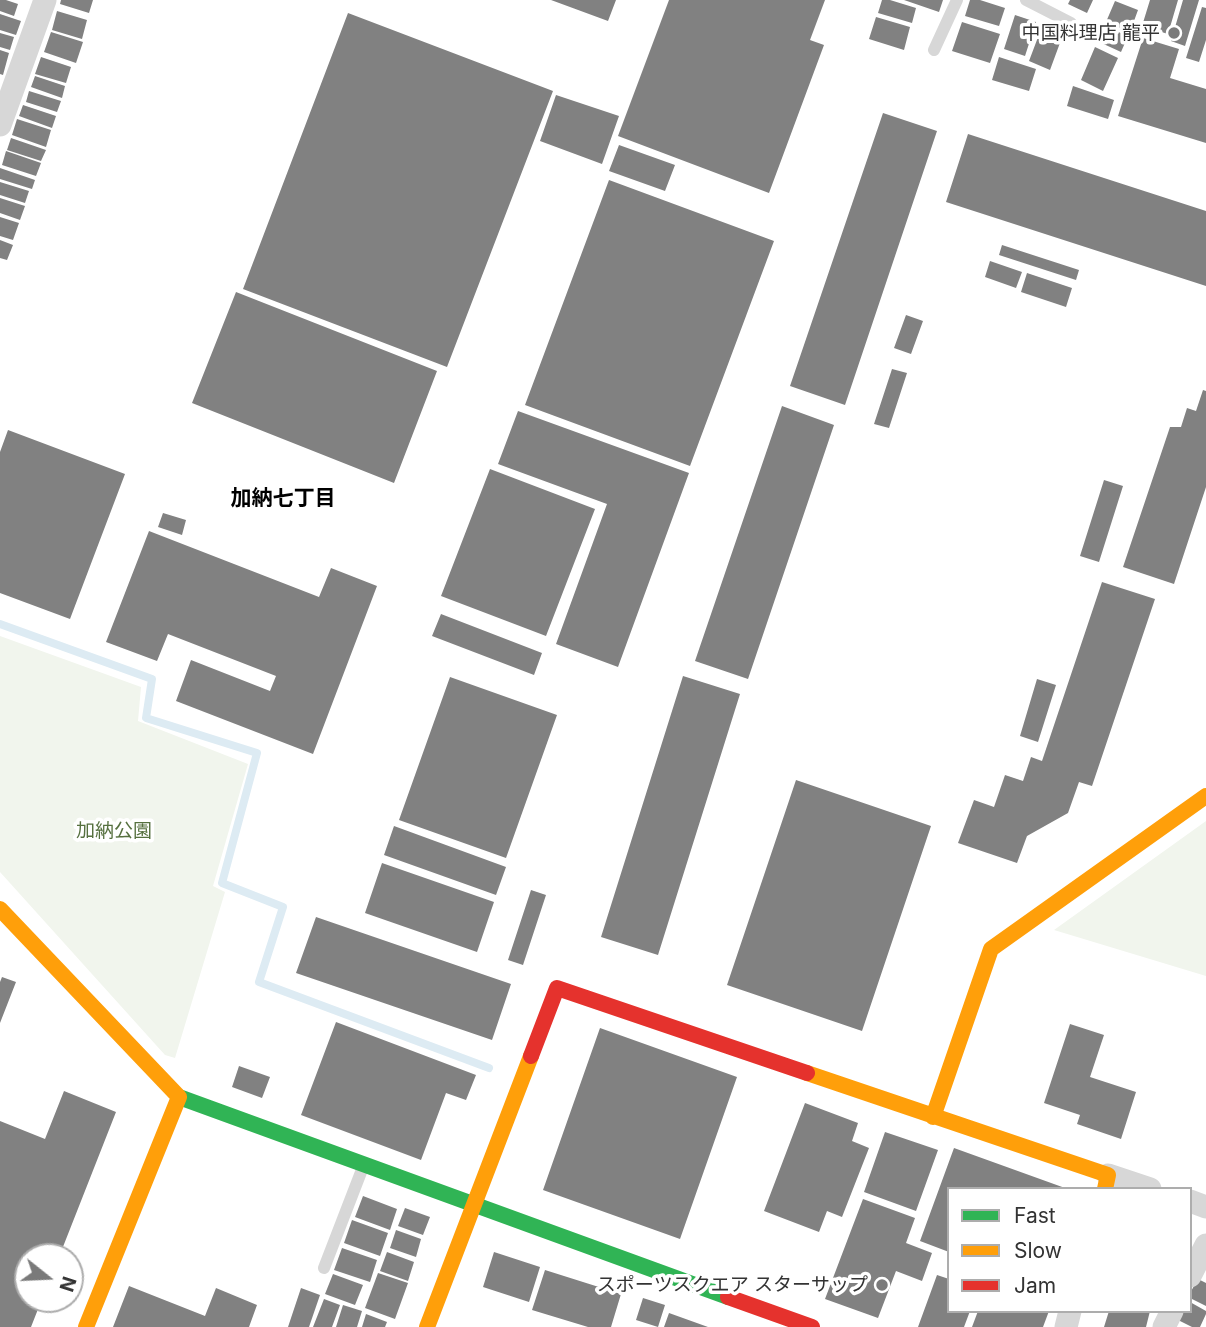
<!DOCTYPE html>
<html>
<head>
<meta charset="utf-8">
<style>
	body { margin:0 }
	#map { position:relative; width:1206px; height:1327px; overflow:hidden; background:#fff; font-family:Inter,sans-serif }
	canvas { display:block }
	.legend { position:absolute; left:947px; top:1187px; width:245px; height:126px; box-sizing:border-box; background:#fff; border:2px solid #adadad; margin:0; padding:9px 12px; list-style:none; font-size:21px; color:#333 }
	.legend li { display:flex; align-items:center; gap:14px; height:35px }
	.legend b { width:35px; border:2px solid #adadad }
	.north { position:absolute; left:14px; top:1243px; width:70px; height:70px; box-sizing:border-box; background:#fff; border:2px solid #adadad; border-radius:50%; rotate:108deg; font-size:19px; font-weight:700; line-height:28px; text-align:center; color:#333 }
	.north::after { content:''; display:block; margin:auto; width:24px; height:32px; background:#7a7a7a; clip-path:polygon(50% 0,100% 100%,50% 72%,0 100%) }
</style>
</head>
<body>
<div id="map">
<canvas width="1206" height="1327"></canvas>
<ul class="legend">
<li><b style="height:9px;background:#30b455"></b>Fast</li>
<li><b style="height:9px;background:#ff9f0a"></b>Slow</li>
<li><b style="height:9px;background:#e5322d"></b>Jam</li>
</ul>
<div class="north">N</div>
</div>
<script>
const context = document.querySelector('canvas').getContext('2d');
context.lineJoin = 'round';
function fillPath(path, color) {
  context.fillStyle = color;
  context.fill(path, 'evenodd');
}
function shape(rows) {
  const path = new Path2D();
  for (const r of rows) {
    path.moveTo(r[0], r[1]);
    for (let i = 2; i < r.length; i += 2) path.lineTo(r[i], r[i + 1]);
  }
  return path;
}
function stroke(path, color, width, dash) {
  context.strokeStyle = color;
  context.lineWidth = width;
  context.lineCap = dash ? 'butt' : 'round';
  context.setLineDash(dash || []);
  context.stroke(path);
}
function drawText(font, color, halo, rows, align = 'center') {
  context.font = font + ' Inter,"Noto Sans JP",sans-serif';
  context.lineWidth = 7;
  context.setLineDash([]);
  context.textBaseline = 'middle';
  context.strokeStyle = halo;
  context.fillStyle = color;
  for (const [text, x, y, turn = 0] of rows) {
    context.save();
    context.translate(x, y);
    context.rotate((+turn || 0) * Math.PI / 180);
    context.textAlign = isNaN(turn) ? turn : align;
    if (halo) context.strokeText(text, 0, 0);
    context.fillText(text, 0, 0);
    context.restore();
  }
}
fillPath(shape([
	[0,636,141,687,138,721,248,764,213,886,225,892,175,1058,165,1055,0,872],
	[1206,821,1206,976,1054,930]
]), '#f1f5ed');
stroke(shape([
	[0,624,152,679,146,718,257,753,222,883,283,907,259,982,489,1068]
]), '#ddebf3', 8);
fillPath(shape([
	[0,0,6,0,18,4,14,16,0,11],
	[61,0,93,0,89,13,60,4],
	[551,0,616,0,608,21],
	[669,0,825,0,810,40,824,45,769,193,618,136],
	[882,0,890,0,916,8,912,23,878,13],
	[904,0,943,0,939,12],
	[970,0,980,0,1005,8,999,26,965,16],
	[1070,0,1093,0,1087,13,1068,4],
	[1150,0,1178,0,1168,34,1142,26],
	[1183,0,1199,0,1185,46,1171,41],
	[1115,1,1138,10,1130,32,1106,22],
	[1202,7,1206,8,1206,40,1199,62,1186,58],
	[57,11,87,20,82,39,52,30],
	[348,13,553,91,447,367,243,289],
	[0,14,21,21,16,35,0,30],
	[1015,15,1036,22,1025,56,1004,49],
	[876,17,910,27,904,50,869,39],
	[962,22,1000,34,990,63,952,51],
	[1043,24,1064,32,1050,70,1029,61],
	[1104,26,1128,36,1121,52,1097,41],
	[51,32,83,42,76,63,44,52],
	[0,33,14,37,10,50,0,47],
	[1143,38,1179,49,1170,78,1206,89,1206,143,1118,116],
	[1095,47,1118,58,1103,91,1081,80],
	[0,50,9,53,3,75,0,74],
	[41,57,71,67,66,83,35,74],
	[999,57,1036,69,1029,91,992,80],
	[35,76,65,86,62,98,31,87],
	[1073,86,1114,100,1108,119,1067,106],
	[29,91,61,101,57,112,26,102],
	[556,95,619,116,602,164,540,141],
	[23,105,56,116,52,128,19,116],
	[883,113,937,131,845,405,790,386],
	[17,119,51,130,46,147,12,135],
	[968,134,1206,211,1206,286,946,202],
	[11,138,46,150,41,161,7,150],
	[619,145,675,165,665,191,609,171],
	[6,151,41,163,36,176,2,165],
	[0,168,35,180,32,189,0,179],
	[609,180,774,241,690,466,525,405],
	[0,182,29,191,25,203,0,195],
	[0,198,25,206,20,220,0,213],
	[0,217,19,223,13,240,0,236],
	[0,240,13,245,7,260,0,258],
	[1002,245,1079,270,1076,280,999,255],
	[990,261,1022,272,1016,288,985,277],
	[1027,273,1072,288,1066,307,1021,292],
	[236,292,437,371,394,483,192,403],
	[906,315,923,321,911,354,894,348],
	[892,369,907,373,889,428,874,424],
	[1203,390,1206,391,1206,487,1174,584,1123,567,1170,427,1181,427,1187,408,1196,411],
	[782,406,834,425,748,679,695,661],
	[518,411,689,473,618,667,556,644,607,504,498,464],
	[8,430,125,474,70,619,0,593,0,452],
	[490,469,595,509,546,636,441,596],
	[1104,480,1123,486,1099,562,1080,556],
	[163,513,186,520,182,535,158,527],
	[149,531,319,597,331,568,377,586,313,754,176,701,191,660,270,691,276,676,168,634,157,661,106,642],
	[1102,582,1155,599,1092,786,1079,782,1068,813,1027,836,1017,863,958,843,974,800,994,807,1005,775,1023,781,1031,757,1042,761],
	[441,614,542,653,534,675,432,636],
	[683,676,740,694,658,955,601,937],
	[450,677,557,715,506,858,399,820],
	[1037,679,1056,685,1038,742,1020,736],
	[796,780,931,826,862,1031,727,985],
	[394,826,506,867,496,895,384,855],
	[382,863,494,902,477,952,365,913],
	[531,890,546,895,523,965,508,960],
	[316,917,511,984,492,1040,296,973],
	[2,977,16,982,0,1023,0,982],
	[336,1022,476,1075,466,1100,446,1093,421,1160,301,1115],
	[1070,1024,1104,1035,1090,1077,1136,1092,1121,1139,1077,1124,1080,1115,1044,1103],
	[600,1028,737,1077,680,1239,543,1190],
	[239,1066,270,1077,262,1098,232,1087],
	[64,1091,116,1112,59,1257,28,1257,28,1299,42,1299,31,1327,0,1327,0,1121,45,1139],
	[805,1103,858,1123,852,1141,869,1148,842,1217,827,1211,819,1232,764,1211],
	[885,1132,938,1150,916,1211,864,1192],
	[954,1148,1065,1188,1064,1189,949,1189,949,1252,920,1241],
	[363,1196,397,1209,390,1230,355,1217],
	[863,1199,915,1218,906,1243,932,1253,922,1281,896,1271,878,1318,825,1299],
	[405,1208,430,1217,423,1235,398,1226],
	[352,1220,388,1233,380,1256,344,1243],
	[396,1230,421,1239,416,1257,390,1248],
	[342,1248,377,1260,370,1282,334,1270],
	[387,1252,414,1262,408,1281,380,1271],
	[494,1252,540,1267,529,1302,483,1287],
	[545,1270,621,1294,611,1327,588,1327,532,1310],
	[378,1273,408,1283,395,1319,365,1308],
	[333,1274,363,1285,355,1305,325,1294],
	[937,1275,949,1279,949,1311,970,1311,964,1327,918,1327],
	[1198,1279,1206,1283,1206,1306,1190,1298,1190,1293],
	[129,1286,205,1316,216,1288,257,1305,249,1327,113,1327],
	[301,1288,320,1295,309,1327,288,1327],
	[643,1298,665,1305,658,1327,636,1320],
	[324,1299,340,1305,332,1327,313,1327],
	[1190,1302,1206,1311,1206,1314,1200,1327,1192,1327,1176,1319,1180,1311,1190,1311],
	[343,1305,362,1311,357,1327,336,1327],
	[978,1311,1049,1311,1043,1327,972,1327],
	[1109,1311,1150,1311,1146,1327,1104,1327],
	[669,1313,708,1327,664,1327],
	[366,1314,387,1322,385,1327,362,1327]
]), '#818181');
stroke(shape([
	[1026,0,1071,23],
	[934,50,957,0],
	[324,1268,363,1167]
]), '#d7d7d7', 12);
stroke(shape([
	[0,125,45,0],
	[1108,1175,1150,1189],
	[1190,1201,1206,1207],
	[1190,1276,1206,1245],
	[1066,1327,1070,1311],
	[1164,1327,1172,1311]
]), '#d7d7d7', 23);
stroke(shape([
	[179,1097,728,1297]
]), '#30b455', 16);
stroke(shape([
	[0,909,179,1097,86,1327],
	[807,1073,1108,1175,1105,1189],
	[933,1117,991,949,1206,796],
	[427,1327,531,1056]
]), '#ff9f0a', 16);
stroke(shape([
	[531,1056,557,988,807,1073],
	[728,1297,812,1327]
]), '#e5322d', 16);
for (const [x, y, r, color] of [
	[1174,33,7,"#7a7a7a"],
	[882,1285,7,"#7a7a7a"]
]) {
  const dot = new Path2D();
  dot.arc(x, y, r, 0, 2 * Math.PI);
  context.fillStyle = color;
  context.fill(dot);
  stroke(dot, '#fff', 2.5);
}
drawText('19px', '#333', '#fff', [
	["中国料理店 龍平",1160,33],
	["スポーツスクエア スターサップ",868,1285]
], 'right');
drawText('19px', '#56703f', '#fff', [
	["加納公園",114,831]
]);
drawText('bold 21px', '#000', '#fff', [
	["加納七丁目",283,499]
]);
</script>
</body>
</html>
